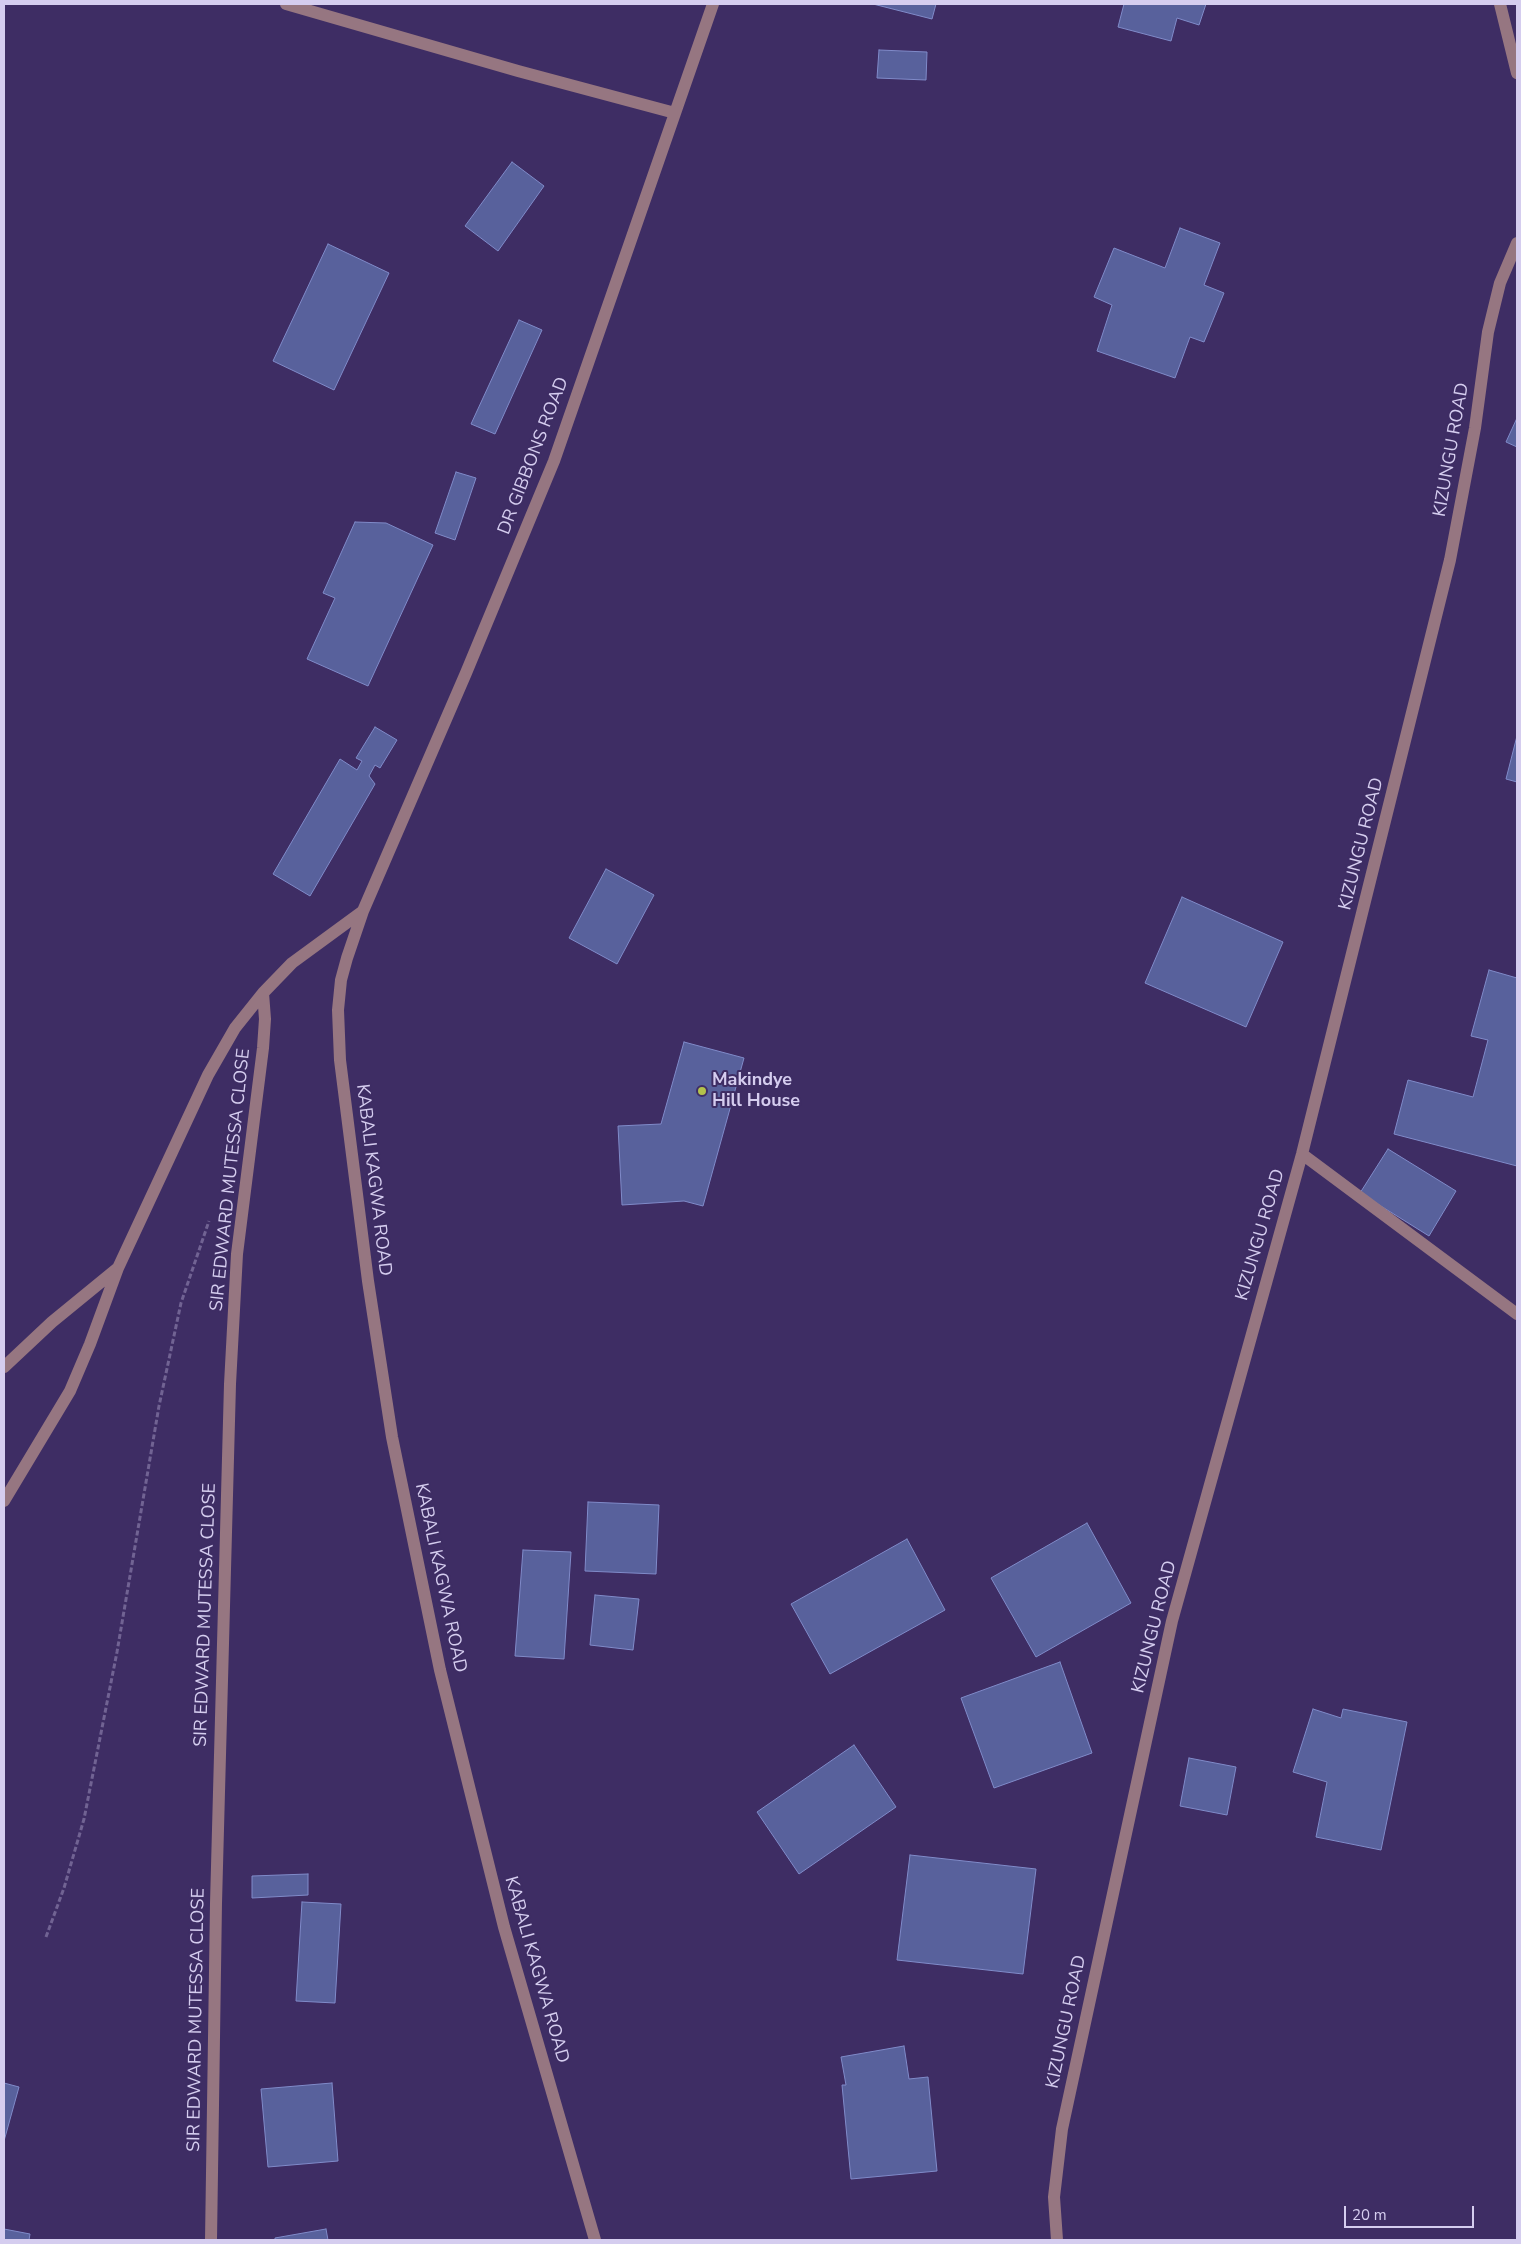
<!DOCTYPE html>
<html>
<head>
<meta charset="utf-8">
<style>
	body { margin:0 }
	#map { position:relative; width:1521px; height:2244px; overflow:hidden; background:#3e2d64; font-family:"Nunito Sans",sans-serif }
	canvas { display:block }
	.frame { position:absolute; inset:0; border:5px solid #d5cdef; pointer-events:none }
	.scale { position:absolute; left:1344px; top:2206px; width:130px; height:22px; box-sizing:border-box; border:2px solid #d5cdef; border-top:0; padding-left:6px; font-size:15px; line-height:18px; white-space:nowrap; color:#d5cdef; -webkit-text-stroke:4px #3e2d64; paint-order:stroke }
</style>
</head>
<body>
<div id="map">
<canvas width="1521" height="2244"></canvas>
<div class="frame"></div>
<div class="scale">20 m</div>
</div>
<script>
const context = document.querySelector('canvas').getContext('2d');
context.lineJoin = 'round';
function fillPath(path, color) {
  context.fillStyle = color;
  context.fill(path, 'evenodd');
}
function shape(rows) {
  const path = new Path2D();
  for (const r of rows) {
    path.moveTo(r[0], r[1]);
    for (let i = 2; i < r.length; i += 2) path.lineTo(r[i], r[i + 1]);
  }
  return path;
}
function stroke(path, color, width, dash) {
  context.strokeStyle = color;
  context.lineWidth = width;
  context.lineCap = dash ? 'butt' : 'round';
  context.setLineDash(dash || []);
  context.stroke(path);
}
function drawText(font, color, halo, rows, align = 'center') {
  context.font = font + ' "Nunito Sans",sans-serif';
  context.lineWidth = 4;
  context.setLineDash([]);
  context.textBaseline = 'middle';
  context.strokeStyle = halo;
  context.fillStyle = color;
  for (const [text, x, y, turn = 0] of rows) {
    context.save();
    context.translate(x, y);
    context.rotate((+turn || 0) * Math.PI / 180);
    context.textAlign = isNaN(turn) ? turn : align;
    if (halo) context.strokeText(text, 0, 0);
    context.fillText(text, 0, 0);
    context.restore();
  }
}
const building = shape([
	[873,4,936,4,932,19,873,4],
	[1124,4,1206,4,1199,25,1177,18,1171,41,1118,27,1124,4],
	[879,50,927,52,926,80,877,78,879,50],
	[512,162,544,186,498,251,465,226,512,162],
	[1180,228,1220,243,1204,285,1224,293,1204,342,1190,337,1175,378,1097,351,1112,305,1094,297,1114,248,1165,268,1180,228],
	[328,244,389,273,334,390,273,361,328,244],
	[519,320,542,330,495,434,471,424,519,320],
	[1517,418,1517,447,1506,442,1517,418],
	[456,472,476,478,455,540,435,533,456,472],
	[355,522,386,523,433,545,368,686,307,659,335,598,323,593,355,522],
	[375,727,397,740,380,768,375,765,369,776,375,784,310,896,273,874,340,759,357,770,362,761,356,758,375,727],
	[1517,736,1517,782,1506,779,1517,736],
	[606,869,654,895,617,964,569,938,606,869],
	[1182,897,1283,942,1246,1027,1145,983,1182,897],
	[1489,970,1517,978,1517,1166,1394,1134,1408,1080,1473,1097,1488,1040,1471,1036,1489,970],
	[684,1042,744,1058,703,1206,684,1201,622,1205,618,1126,661,1124,684,1042],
	[1388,1149,1456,1191,1429,1236,1360,1193,1388,1149],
	[588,1502,659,1505,656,1574,585,1571,588,1502],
	[1087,1523,1131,1603,1036,1657,991,1578,1087,1523],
	[907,1539,945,1610,830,1674,791,1604,907,1539],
	[523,1550,571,1552,564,1659,515,1656,523,1550],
	[595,1595,639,1599,633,1650,590,1645,595,1595],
	[1060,1662,1092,1753,994,1788,961,1698,1060,1662],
	[1313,1709,1341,1718,1343,1709,1407,1722,1381,1850,1316,1837,1327,1782,1293,1772,1313,1709],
	[854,1745,896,1807,799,1874,757,1812,854,1745],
	[1189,1758,1236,1767,1227,1815,1180,1806,1189,1758],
	[910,1855,1036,1869,1023,1974,897,1960,910,1855],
	[308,1874,308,1895,252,1898,252,1876,308,1874],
	[302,1902,341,1904,335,2003,296,2001,302,1902],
	[904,2046,909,2079,928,2077,937,2171,851,2179,842,2085,846,2085,841,2057,904,2046],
	[4,2083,19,2087,4,2141,4,2083],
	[332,2083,338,2161,268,2167,261,2089,332,2083],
	[4,2229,30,2234,29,2240,4,2240,4,2229],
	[326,2229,328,2240,275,2240,275,2238,326,2229]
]);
fillPath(building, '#58619c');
stroke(building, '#808bc9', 1);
stroke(shape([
	[46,1937,64,1888,84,1819,117,1652,159,1406,181,1303,209,1221]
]), '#716393', 3, [5, 2.5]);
stroke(shape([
	[286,4,518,71,675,113],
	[1500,4,1517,73],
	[1302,1154,1517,1314],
	[4,1367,52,1322,118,1268],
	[4,1501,70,1391,90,1344,118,1268,208,1075,235,1028,263,993,292,963,363,911],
	[211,2240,216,1903,230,1384,237,1254,263,1048,265,1019,263,993],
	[595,2240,504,1927,440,1670,392,1437,368,1281,340,1060,338,1010,341,980,347,958,363,911,466,673,554,461,713,4],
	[1057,2240,1054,2197,1062,2129,1172,1621,1302,1154,1450,560,1475,428,1488,332,1500,283,1517,243]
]), '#967681', 12);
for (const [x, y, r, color] of [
	[702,1091,5,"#b3c24b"]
]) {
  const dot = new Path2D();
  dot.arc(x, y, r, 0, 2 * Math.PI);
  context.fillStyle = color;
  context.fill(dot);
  stroke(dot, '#3e2d64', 2);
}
drawText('18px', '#d5cdef', '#3e2d64', [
	["KIZUNGU ROAD",1452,450,-80],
	["DR GIBBONS ROAD",534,456,-69],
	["KIZUNGU ROAD",1362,844,-76],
	["SIR EDWARD MUTESSA CLOSE",231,1180,-84],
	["KABALI KAGWA ROAD",373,1180,83],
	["KIZUNGU ROAD",1261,1235,-74],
	["KABALI KAGWA ROAD",440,1578,78],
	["SIR EDWARD MUTESSA CLOSE",206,1615,-88],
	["KIZUNGU ROAD",1155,1627,-76],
	["KABALI KAGWA ROAD",536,1970,74],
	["SIR EDWARD MUTESSA CLOSE",197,2020,-89],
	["KIZUNGU ROAD",1067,2022,-78]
]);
drawText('bold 18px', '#d5cdef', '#3e2d64', [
	["Makindye",712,1081],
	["Hill House",712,1102]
], 'left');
</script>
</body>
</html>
